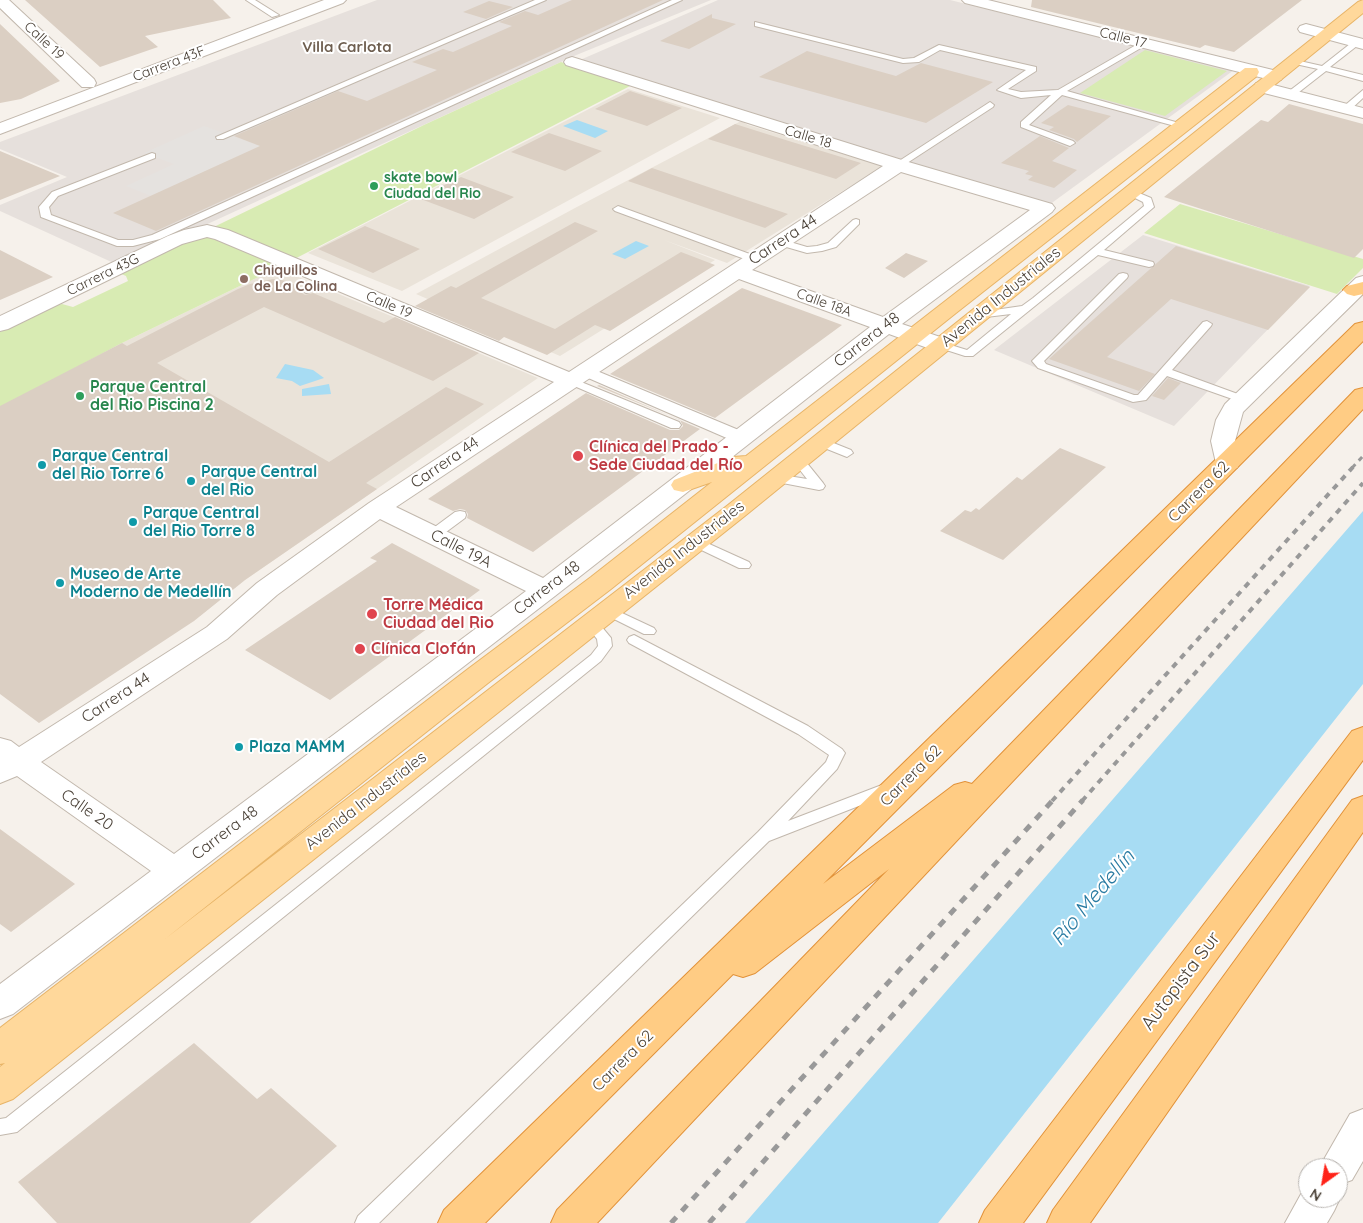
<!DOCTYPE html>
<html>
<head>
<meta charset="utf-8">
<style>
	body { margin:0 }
	#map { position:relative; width:1363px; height:1223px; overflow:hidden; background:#f6f1eb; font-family:Quicksand,sans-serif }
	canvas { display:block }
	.north { position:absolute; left:1298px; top:1158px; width:50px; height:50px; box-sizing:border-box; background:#fff; border:1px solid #b7b3af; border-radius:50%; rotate:212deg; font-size:14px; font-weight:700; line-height:20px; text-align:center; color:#4b4238 }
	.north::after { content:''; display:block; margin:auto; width:18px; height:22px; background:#ff2319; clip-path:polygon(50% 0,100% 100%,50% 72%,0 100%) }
</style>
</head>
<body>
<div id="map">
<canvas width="1363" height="1223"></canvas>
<div class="north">N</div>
</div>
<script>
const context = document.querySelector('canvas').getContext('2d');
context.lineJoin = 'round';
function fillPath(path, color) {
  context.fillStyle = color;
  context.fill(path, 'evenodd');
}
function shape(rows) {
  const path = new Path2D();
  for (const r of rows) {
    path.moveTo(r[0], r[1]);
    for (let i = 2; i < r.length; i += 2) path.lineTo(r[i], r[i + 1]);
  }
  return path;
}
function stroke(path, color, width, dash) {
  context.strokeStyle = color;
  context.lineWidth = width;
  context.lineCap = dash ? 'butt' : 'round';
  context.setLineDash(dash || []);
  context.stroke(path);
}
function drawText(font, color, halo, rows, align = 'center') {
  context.font = font + ' Quicksand,sans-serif';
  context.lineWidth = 4;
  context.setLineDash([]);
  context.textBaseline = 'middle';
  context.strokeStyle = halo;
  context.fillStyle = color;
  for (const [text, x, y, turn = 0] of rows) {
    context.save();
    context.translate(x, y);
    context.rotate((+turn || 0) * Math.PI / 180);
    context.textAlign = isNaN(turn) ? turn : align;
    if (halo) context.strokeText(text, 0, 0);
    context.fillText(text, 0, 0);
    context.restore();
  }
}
fillPath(shape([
	[628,89,720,118,402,291,308,253],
	[741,121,748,125,883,166,727,263,664,240,715,260,560,356,416,294,575,208],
	[277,268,538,378,245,580,200,616,0,408,122,343]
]), '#eae3d9');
fillPath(shape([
	[377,0,711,0,574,56,118,265,0,211,0,205,67,177,0,149,0,142],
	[718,0,950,0,1234,70,1049,205,580,60],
	[1143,235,1310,286,1174,426,994,350]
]), '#e6e0dc');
fillPath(shape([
	[1145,50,1227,71,1165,116,1080,93],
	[561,62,632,85,277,268,122,343,0,408,0,332,57,305,62,304,73,307,128,281,126,276,119,273,426,124],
	[1180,204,1363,259,1363,268,1337,294,1144,233]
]), '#d8ebb3');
fillPath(shape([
	[204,126,260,146,151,196,126,186,174,164,144,153]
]), '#e5e2df');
fillPath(shape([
	[577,120,608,131,595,138,563,126],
	[636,241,649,246,625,259,612,254],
	[285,364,313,370,324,378,300,386,292,381,276,378],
	[329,384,331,394,302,396,302,389],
	[1363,511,1363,684,938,1223,745,1223]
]), '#a7dcf3');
fillPath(shape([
	[25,0,213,0,231,18,145,36,158,47,100,67],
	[572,0,663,0,156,231,113,213,260,146,234,136,338,91,367,101,437,70,412,62,443,49,453,52,512,26,499,22,525,11,538,15],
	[1032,0,1302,0,1234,52,1205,45,1200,48,1031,7],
	[489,1,513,7,486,19,463,12],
	[712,14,712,18,736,24,689,49,660,41],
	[0,24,60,81,21,99,0,103],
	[807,51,896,76,921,63,993,82,926,123,759,77],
	[630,91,682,108,647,126,595,109],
	[1289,104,1363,124,1363,249,1354,258,1164,197,1261,120,1268,122],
	[1068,105,1111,116,1077,142,1074,139,1049,130,1054,127,1041,123],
	[735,124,792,142,861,163,836,179,708,139],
	[549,133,602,151,565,171,511,152],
	[1040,136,1069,148,1052,161,1077,170,1054,188,1028,180,1033,176,1025,174,1029,171,1001,163],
	[0,151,60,176,0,200],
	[652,168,788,214,765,228,628,181],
	[461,177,514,197,474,219,418,198],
	[575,222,598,231,481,298,555,329,681,252,715,265,610,331,595,325,547,355,504,337,499,341,415,306,451,286,456,288],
	[365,226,420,249,373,273,318,249],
	[1176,246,1310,287,1268,330,1171,299,1107,357,1155,374,1139,391,1049,359],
	[0,250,53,277,0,300],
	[906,253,928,261,904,278,885,268],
	[273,279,287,281,301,288,299,291,305,295,313,293,384,323,395,317,479,353,433,381,264,307,157,363,329,462,446,387,484,404,366,483,377,489,245,580,194,621,39,723,0,694,0,406,122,343,127,346,238,289,250,284],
	[742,288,842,325,715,418,610,374],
	[1168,378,1181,383,1164,400,1152,396],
	[599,385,700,429,533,552,467,518,468,514,465,510,460,509,453,511,428,499,586,393,670,430,679,430,683,426,680,420,597,386],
	[1060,448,1106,467,1003,560,940,531,965,510,971,512,976,508,979,510,1017,477,1022,480],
	[392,543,480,590,330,700,245,650,377,561,370,558],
	[0,829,75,884,11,932,0,924],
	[194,1043,257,1099,271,1088,337,1146,250,1223,57,1223,18,1182]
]), '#dbcfc3');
const service = shape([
	[246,0,255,0,279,15,272,17,246,0],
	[535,0,546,0,223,139,217,139,216,137,535,0],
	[672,0,682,0,160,239,133,246,117,246,41,217,39,207,52,192,152,153,155,154,155,158,58,196,49,207,51,215,118,240,133,240,152,235,672,0],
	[755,22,903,59,914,58,939,45,1036,67,1036,71,1008,89,1021,92,1058,90,1143,41,1146,41,1146,45,1067,91,1186,125,1182,128,1062,95,1029,125,1073,141,1075,143,1070,146,1021,127,1021,122,1051,95,1021,98,997,90,1026,70,940,50,919,62,903,63,755,26,755,22],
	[1355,40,1362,42,1330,67,1363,75,1363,81,1326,71,1294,96,1288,96,1288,92,1318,69,1291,63,1291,59,1322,66,1355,40],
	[1363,90,1363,98,1349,111,1343,111,1343,107,1363,90],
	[990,102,994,105,993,107,901,167,898,168,893,165,990,102],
	[1132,190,1151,198,1154,207,1104,250,1153,262,1154,264,1153,266,1149,267,1098,255,973,356,965,356,937,347,935,345,941,342,967,350,1011,314,978,318,974,317,973,315,974,313,1022,306,1033,298,1144,206,1143,202,1129,195,1127,193,1132,190],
	[618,206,758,257,759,259,758,261,750,261,615,211,613,209,618,206],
	[856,219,859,220,859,224,836,247,822,251,807,253,776,244,775,242,780,239,807,247,817,246,828,243,853,220,856,219],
	[1123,273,1127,274,1128,276,1127,278,1044,361,1046,364,1134,395,1138,395,1203,322,1207,321,1212,324,1211,326,1172,370,1246,397,1248,399,1246,401,1238,401,1167,376,1146,400,1133,402,1038,368,1032,361,1119,274,1123,273],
	[326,275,331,278,330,280,310,292,306,293,301,290,326,275],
	[569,377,679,422,681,425,679,428,671,428,565,382,563,380,569,377],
	[821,438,851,450,853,453,847,457,817,445,815,442,817,439,821,438],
	[798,456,802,457,823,483,825,486,823,489,819,490,772,481,770,478,772,475,776,474,807,479,792,460,798,456],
	[460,511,465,512,466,515,465,518,438,538,428,538,427,535,428,532,455,512,460,511],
	[696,538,749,562,751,565,749,568,739,568,691,545,689,542,691,539,696,538],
	[607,606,654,628,656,631,654,634,644,634,602,613,600,610,602,607,607,606],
	[591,619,596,620,611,638,612,646,601,661,17,1132,0,1135,0,1119,6,1118,591,655,598,646,597,639,584,623,586,620,591,619],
	[634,635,808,726,842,749,845,753,837,769,788,821,887,783,892,785,895,789,892,793,769,841,379,1223,355,1223,358,1216,758,832,826,762,829,755,798,734,629,643,627,640,629,637,634,635]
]);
const pedestrian = shape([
	[585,366,741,431,744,435,741,439,735,440,729,439,579,374,577,371,579,368,585,366]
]);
const minor = shape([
	[0,0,9,0,94,79,96,83,94,87,82,87,0,8,0,0],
	[962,0,988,0,1281,72,1283,76,1281,80,1275,81,965,3,962,0],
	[572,57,905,161,1052,204,1055,208,1052,212,902,324,949,340,952,345,949,350,941,352,933,350,889,334,555,596,13,1014,0,1019,0,984,151,871,17,776,0,783,0,738,11,741,19,747,207,627,257,583,369,503,554,382,215,239,207,237,182,244,8,329,0,331,0,316,168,236,184,230,207,225,228,230,569,372,883,166,566,65,564,62,566,59,572,57],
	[901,172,1030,210,883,317,752,270,901,172],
	[739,279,870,327,543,578,396,507,739,279],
	[380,519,526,591,174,854,41,762,227,639,277,595,380,519],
	[1262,82,1363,108,1363,118,1256,91,1254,87,1256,83,1262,82],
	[1363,276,1363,294,1243,412,1235,441,1240,463,1237,468,1228,470,1219,468,1216,463,1211,441,1216,420,1225,404,1356,278,1363,276]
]);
const tertiary = shape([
	[324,0,346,0,343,3,0,134,0,123,324,0],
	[1306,24,1363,39,1363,49,1300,32,1298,29,1300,26,1306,24],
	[1363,1109,1363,1161,1352,1180,1338,1185,1338,1168,1319,1168,1350,1114,1363,1109],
	[1306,1185,1308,1185,1308,1198,1338,1198,1338,1194,1340,1198,1334,1211,1327,1223,1285,1223,1306,1185]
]);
const primary = shape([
	[1363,0,1363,13,746,515,13,1099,0,1104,0,1067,5,1063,0,1064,0,1028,468,669,591,577,712,482,683,492,674,490,671,485,674,480,733,457,746,456,1245,68,1257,68,1259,72,1257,76,956,313,611,589,488,683,165,939,728,505,1358,2,1363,0]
]);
const trunk = shape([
	[1363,282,1363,294,1354,296,1347,294,1343,290,1347,286,1363,282],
	[1363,322,1363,341,823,884,954,785,965,782,972,784,1355,390,1363,388,1363,409,597,1223,551,1223,557,1210,889,869,755,973,743,977,733,974,485,1223,438,1223,444,1210,1355,324,1363,322],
	[1363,727,1363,760,1023,1223,979,1223,985,1210,1352,731,1363,727],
	[1363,796,1363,832,1090,1223,1047,1223,1053,1210,1352,800,1363,796]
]);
stroke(service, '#c2b8ad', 2);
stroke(pedestrian, '#c2b8ad', 2);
stroke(minor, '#c2b8ad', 2);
stroke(tertiary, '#c2b8ad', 2);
stroke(primary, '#e8b467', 2);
stroke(trunk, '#e29239', 2);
fillPath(service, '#fff');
fillPath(pedestrian, '#fff');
fillPath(minor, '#fff');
fillPath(tertiary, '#fff');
fillPath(primary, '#ffd89b');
fillPath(trunk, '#ffcc84');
stroke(shape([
	[1352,468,1363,456]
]), '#999', 3, [5, 5]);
stroke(shape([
	[1052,801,1353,467],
	[1082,801,1363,483]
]), '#999', 4, [6, 6]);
stroke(shape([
	[671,1223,1053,800],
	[709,1223,1083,800]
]), '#999', 5, [8, 8]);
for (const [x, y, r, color] of [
	[374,186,5,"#2e9e5b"],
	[244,279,5,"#8d6e63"],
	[80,396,5,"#2e9e5b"],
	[578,456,6,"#e0444e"],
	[42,465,5,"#0f9aa8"],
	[191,481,5,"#0f9aa8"],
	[133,522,5,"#0f9aa8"],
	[60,583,5,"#0f9aa8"],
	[372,614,6,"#e0444e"],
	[360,649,6,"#e0444e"],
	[239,747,5,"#0f9aa8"]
]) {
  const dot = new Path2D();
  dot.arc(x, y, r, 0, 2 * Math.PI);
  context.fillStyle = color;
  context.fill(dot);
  stroke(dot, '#fff', 2);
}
drawText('14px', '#4b4238', '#fff', [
	["Calle 17",1123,38,14],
	["Calle 19",44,41,43],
	["Carrera 43F",169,64,-21],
	["Calle 18",808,137,17],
	["Carrera 43G",103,275,-26],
	["Calle 18A",824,303,20],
	["Calle 19",389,305,23]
]);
drawText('bold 14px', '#27864d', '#fff', [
	["skate bowl",384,178],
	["Ciudad del Rio",384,194]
], 'left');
drawText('bold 14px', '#785e54', '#fff', [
	["Chiquillos",254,271],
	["de La Colina",254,287]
], 'left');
drawText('bold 15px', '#6e5e4f', '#fff', [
	["Villa Carlota",347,47]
]);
drawText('16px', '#4b4238', '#fff', [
	["Carrera 44",783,240,-33],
	["Avenida Industriales",1001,297,-39],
	["Carrera 48",867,340,-38],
	["Carrera 44",445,463,-34],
	["Carrera 62",1199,492,-45],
	["Calle 19A",461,549,27],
	["Avenida Industriales",684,550,-38],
	["Carrera 48",547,588,-37],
	["Carrera 44",116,698,-33],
	["Carrera 62",911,776,-45],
	["Avenida Industriales",366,801,-38],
	["Calle 20",87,810,35],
	["Carrera 48",225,833,-37],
	["Carrera 62",623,1061,-45]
]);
drawText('bold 16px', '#27864d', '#fff', [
	["Parque Central",90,387],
	["del Rio Piscina 2",90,405]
], 'left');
drawText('bold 16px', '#be3a42', '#fff', [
	["Clínica del Prado -",589,447],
	["Sede Ciudad del Río",589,465],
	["Torre Médica",383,605],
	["Ciudad del Rio",383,623],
	["Clínica Clofán",371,649]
], 'left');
drawText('bold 16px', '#0d838f', '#fff', [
	["Parque Central",52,456],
	["del Rio Torre 6",52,474],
	["Parque Central",201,472],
	["del Rio",201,490],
	["Parque Central",143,513],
	["del Rio Torre 8",143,531],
	["Museo de Arte",70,574],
	["Moderno de Medellín",70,592],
	["Plaza MAMM",249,747]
], 'left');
drawText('19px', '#4b4238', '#fff', [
	["Autopista Sur",1181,981,-53]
]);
drawText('italic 21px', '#297ba2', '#fff', [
	["Río Medellín",1093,898,-50]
]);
</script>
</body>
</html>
